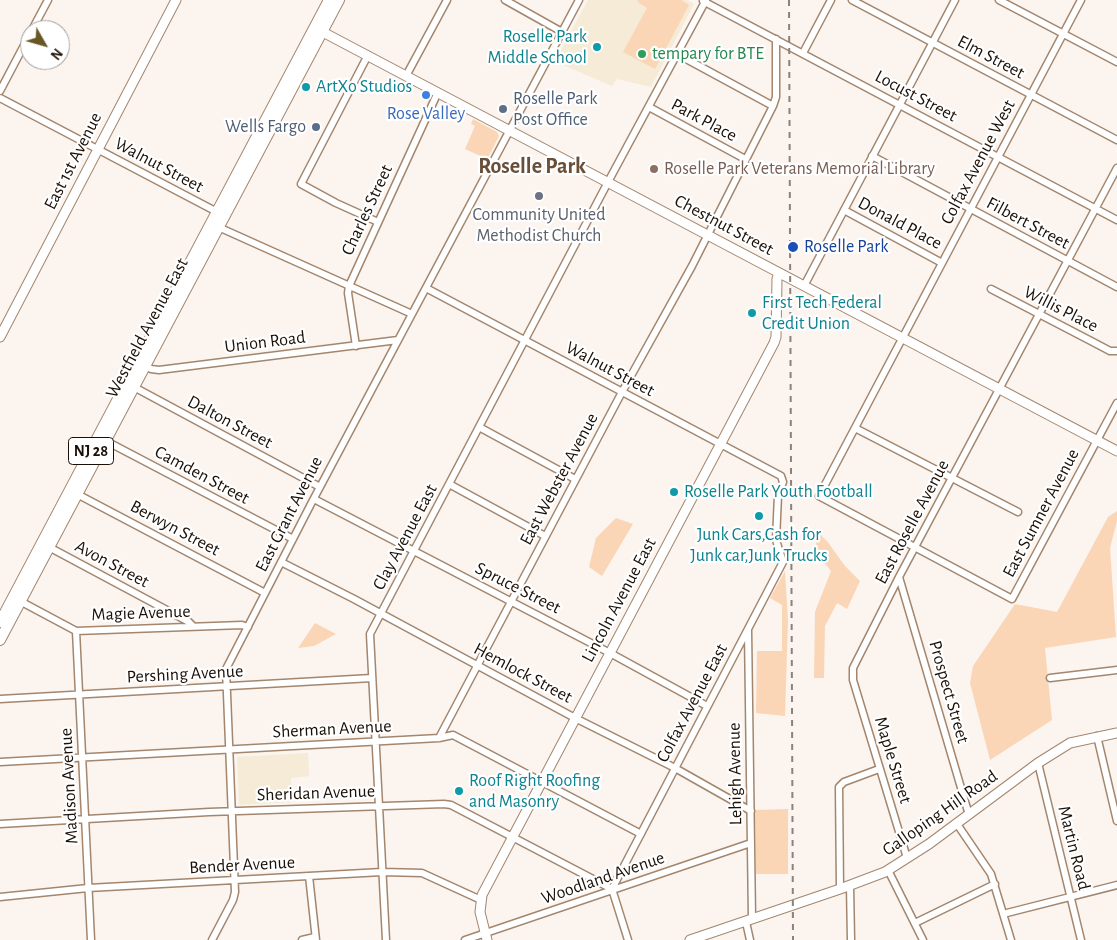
<!DOCTYPE html>
<html>
<head>
<meta charset="utf-8">
<style>
	body { margin:0 }
	#map { position:relative; width:1117px; height:940px; overflow:hidden; background:#fbf4ef; font-family:"Alegreya Sans",sans-serif }
	canvas { display:block }
	.north { position:absolute; left:20px; top:20px; width:50px; height:50px; box-sizing:border-box; background:#fff; border:1px solid #a49f9c; border-radius:50%; rotate:128deg; font-size:14px; font-weight:700; line-height:20px; text-align:center; color:#1b1007 }
	.north::after { content:''; display:block; margin:auto; width:18px; height:22px; background:#685724; clip-path:polygon(50% 0,100% 100%,50% 72%,0 100%) }
</style>
</head>
<body>
<div id="map">
<canvas width="1117" height="940"></canvas>
<div class="north">N</div>
</div>
<script>
const context = document.querySelector('canvas').getContext('2d');
context.lineJoin = 'round';
function fillPath(path, color) {
  context.fillStyle = color;
  context.fill(path, 'evenodd');
}
function shape(rows) {
  const path = new Path2D();
  for (const r of rows) {
    path.moveTo(r[0], r[1]);
    for (let i = 2; i < r.length; i += 2) path.lineTo(r[i], r[i + 1]);
  }
  return path;
}
function stroke(path, color, width, dash) {
  context.strokeStyle = color;
  context.lineWidth = width;
  context.lineCap = dash ? 'butt' : 'round';
  context.setLineDash(dash || []);
  context.stroke(path);
}
function drawText(font, color, halo, rows, align = 'center') {
  context.font = font + ' "Alegreya Sans",sans-serif';
  context.lineWidth = 4.5;
  context.setLineDash([]);
  context.textBaseline = 'middle';
  context.strokeStyle = halo;
  context.fillStyle = color;
  for (const [text, x, y, turn = 0] of rows) {
    context.save();
    context.translate(x, y);
    context.rotate((+turn || 0) * Math.PI / 180);
    context.textAlign = isNaN(turn) ? turn : align;
    if (halo) context.strokeText(text, 0, 0);
    context.fillText(text, 0, 0);
    context.restore();
  }
}
fillPath(shape([
	[588,0,687,0,694,4,651,87,617,79,612,86,554,61,562,48],
	[308,753,309,776,291,778,292,802,239,805,237,757]
]), '#f5ebd6');
fillPath(shape([
	[637,0,681,0,689,5,655,69,623,52,647,8,639,3],
	[473,119,497,132,499,136,486,162,483,163,485,158,465,149,475,126,471,124],
	[1117,511,1117,521,1110,548,1116,637,1045,648,1052,720,990,760,970,683,973,666,1015,604,1057,612,1108,517],
	[616,518,633,524,602,576,589,567,596,538],
	[814,529,827,541,845,566,860,581,847,609,837,603,825,626,824,678,814,678,815,612,831,571,818,555],
	[785,571,788,621,785,716,756,713,757,651,782,651,782,605,770,598],
	[315,623,336,634,314,646,298,648],
	[788,809,788,874,756,874,755,810]
]), '#fad6b7');
const street = shape([
	[505,0,562,32],
	[852,0,1117,140],
	[999,0,1117,62],
	[1081,0,819,496,1012,599,1117,403],
	[703,1,1117,220],
	[32,30,48,0],
	[803,53,831,0],
	[677,54,773,106],
	[368,55,301,184,336,203,378,222],
	[406,76,447,0],
	[0,91,30,34],
	[0,98,219,213],
	[649,107,745,159],
	[872,156,1117,287],
	[844,210,942,263],
	[216,226,412,314],
	[804,286,955,0],
	[426,288,781,476,783,482,778,495,776,540,783,562,612,889,628,940],
	[991,289,1091,341,1110,351,1117,351],
	[356,346,348,293,349,286,438,92],
	[143,364,151,369,159,370,398,340],
	[132,386,320,487],
	[479,427,575,479],
	[855,428,1018,512],
	[104,440,293,539],
	[449,484,545,536],
	[75,493,265,593],
	[314,499,610,653,707,706],
	[47,546,189,622,193,626],
	[281,562,354,599,575,718,675,768,751,811],
	[899,577,969,815],
	[18,600,76,631,242,625,248,627],
	[748,630,752,919],
	[76,631,91,940],
	[1050,678,1117,670],
	[0,699,372,678],
	[1097,736,1117,821],
	[439,738,622,392,692,266,773,106,776,97,776,39],
	[0,762,439,738,453,735,641,834],
	[1038,763,1081,940],
	[0,824,209,812,444,804,451,805,612,889],
	[957,824,991,874,1011,940],
	[907,858,853,680,853,668,899,577,1117,168],
	[888,870,923,940],
	[309,876,316,940],
	[850,885,851,940],
	[840,889,839,787,844,782,879,769],
	[0,897,88,888,382,872,422,873,481,900],
	[1003,914,1117,885],
	[746,922,750,940],
	[915,923,995,884],
	[212,940,233,900,235,892,226,669,312,502,579,0],
	[302,940,315,937],
	[386,940,370,634,608,182,706,0],
	[465,940,751,843]
]);
const secondary = shape([
	[317,29,1117,451],
	[0,337,176,0],
	[487,940,480,912,482,895,774,343,776,337,777,279,779,273],
	[690,940,840,889,885,872,929,844,1038,763,1070,743,1117,733]
]);
const primary = shape([
	[0,622,329,0],
	[0,640,339,0]
]);
stroke(street, '#a3866d', 9);
stroke(secondary, '#a3866d', 11);
stroke(primary, '#a3866d', 12);
stroke(street, '#fff', 6);
stroke(secondary, '#fff', 9);
stroke(primary, '#fff', 10);
stroke(shape([
	[789,0,793,940]
]), '#8b827b', 2, [6, 6]);
for (const [x, y, r, color] of [
	[597,47,5,"#0f9aa8"],
	[642,54,5,"#2e9e5b"],
	[306,87,5,"#0f9aa8"],
	[426,95,5,"#3f7fe0"],
	[503,109,5,"#5c6f8a"],
	[316,127,5,"#5c6f8a"],
	[654,169,5,"#8d6e63"],
	[539,196,5,"#6b7280"],
	[793,247,6,"#1a4fb4"],
	[752,313,5,"#0f9aa8"],
	[674,492,5,"#0f9aa8"],
	[759,516,5,"#0f9aa8"],
	[459,791,5,"#0f9aa8"]
]) {
  const dot = new Path2D();
  dot.arc(x, y, r, 0, 2 * Math.PI);
  context.fillStyle = color;
  context.fill(dot);
  stroke(dot, '#fff', 2);
}
for (const [x, y, w] of [
	[91,451,45]
]) {
  const box = new Path2D();
  box.roundRect(x - w / 2, y - 13.5, w, 27, 4);
  context.fillStyle = '#fff';
  context.fill(box);
  stroke(box, '#1b1007', 1);
}
drawText('bold 16px', '#1b1007', null, [
	["NJ 28",91,451]
]);
drawText('18px', '#0d838f', '#fff', [
	["Roselle Park",587,37,"right"],
	["Middle School",587,58,"right"],
	["ArtXo Studios",316,87],
	["First Tech Federal",762,303],
	["Credit Union",762,324],
	["Roselle Park Youth Football",684,492],
	["Junk Cars,Cash for",759,535,"center"],
	["Junk car,Junk Trucks",759,556,"center"],
	["Roof Right Roofing",469,781],
	["and Masonry",469,802]
], 'left');
drawText('18px', '#27864d', '#fff', [
	["tempary for BTE",652,54]
], 'left');
drawText('18px', '#1b1007', '#fff', [
	["Elm Street",991,57,28],
	["Locust Street",916,96,28],
	["Park Place",704,120,28],
	["East 1st Avenue",73,161,-63],
	["Colfax Avenue West",978,162,-62],
	["Walnut Street",159,165,28],
	["Charles Street",367,210,-65],
	["Donald Place",900,223,28],
	["Filbert Street",1028,223,28],
	["Chestnut Street",724,225,28],
	["Willis Place",1061,309,27],
	["Westfield Avenue East",147,328,-62],
	["Union Road",265,342,-7],
	["Walnut Street",610,369,28],
	["Dalton Street",230,422,28],
	["Camden Street",202,475,28],
	["East Webster Avenue",559,479,-62],
	["East Sumner Avenue",1041,513,-62],
	["East Grant Avenue",289,514,-63],
	["East Roselle Avenue",912,522,-62],
	["Berwyn Street",175,528,28],
	["Clay Avenue East",405,537,-62],
	["Avon Street",112,564,28],
	["Spruce Street",518,588,27],
	["Lincoln Avenue East",619,600,-62],
	["Magie Avenue",141,613,-2],
	["Hemlock Street",523,673,28],
	["Pershing Avenue",185,674,-3],
	["Prospect Street",949,692,74],
	["Colfax Avenue East",692,703,-62],
	["Sherman Avenue",332,729,-3],
	["Maple Street",893,760,73],
	["Lehigh Avenue",735,774,-91],
	["Madison Avenue",69,786,-93],
	["Sheridan Avenue",316,793,-2],
	["Galloping Hill Road",940,813,-35],
	["Martin Road",1074,848,76],
	["Bender Avenue",242,865,-3],
	["Woodland Avenue",603,878,-19]
]);
drawText('18px', '#4e5e75', '#fff', [
	["Roselle Park",513,99],
	["Post Office",513,120],
	["Wells Fargo",306,127,"right"]
], 'left');
drawText('18px', '#366cbe', '#fff', [
	["Rose Valley",426,114]
]);
drawText('18px', '#785e54', '#fff', [
	["Roselle Park Veterans Memorial Library",664,169]
], 'left');
drawText('18px', '#5b616d', '#fff', [
	["Community United",539,215],
	["Methodist Church",539,236]
]);
drawText('18px', '#164399', '#fff', [
	["Roselle Park",804,247]
], 'left');
drawText('bold 22px', '#694f38', '#fff', [
	["Roselle Park",532,166]
]);
</script>
</body>
</html>
